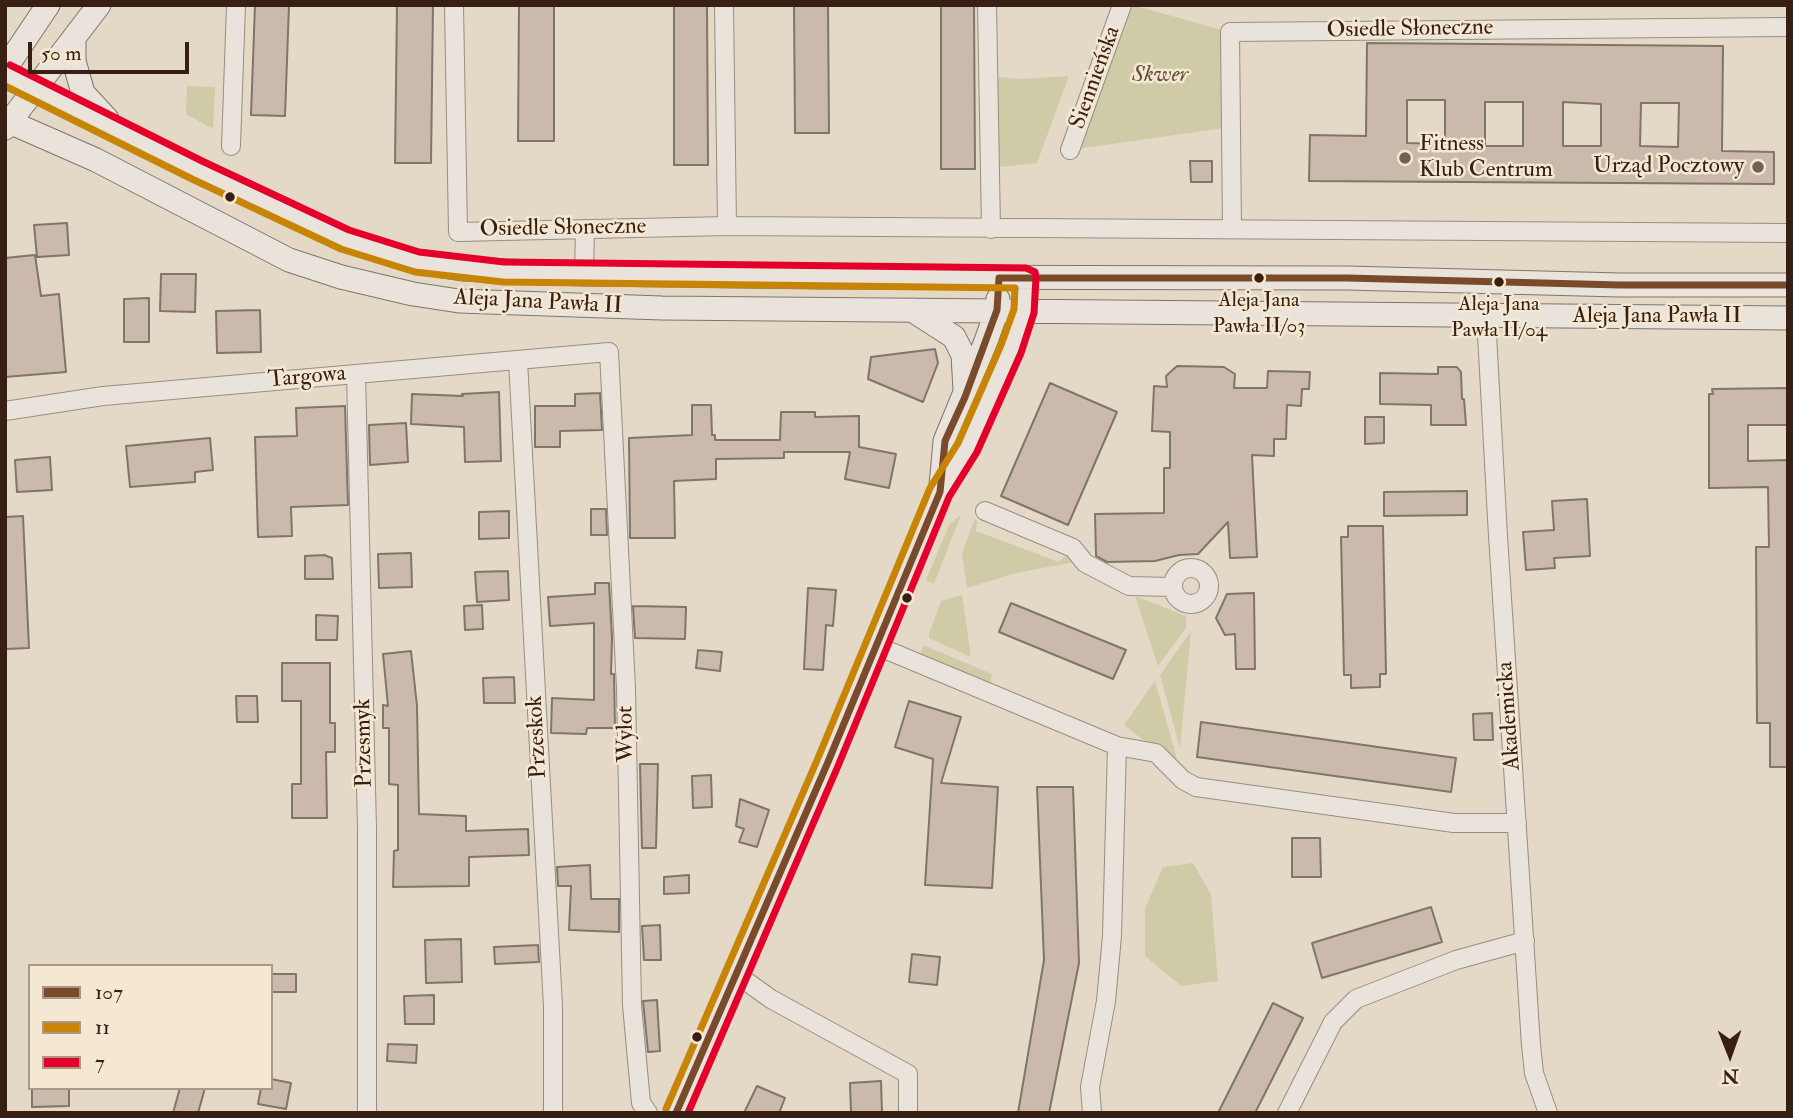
<!DOCTYPE html>
<html>
<head>
<meta charset="utf-8">
<style>
	body { margin:0 }
	#map { position:relative; width:1793px; height:1118px; overflow:hidden; background:#e4d9c7; font-family:"IM FELL Double Pica",serif }
	canvas { display:block }
	.frame { position:absolute; inset:0; border:7px solid #371f13; pointer-events:none }
	.legend { position:absolute; left:28px; top:964px; width:245px; height:126px; box-sizing:border-box; background:#f5e8d3; border:2px solid #a99886; margin:0; padding:9px 12px; list-style:none; font-size:21px; color:#371f13 }
	.legend li { display:flex; align-items:center; gap:14px; height:35px }
	.legend b { width:35px; border:2px solid #a99886 }
	.north { position:absolute; left:1695px; top:1020px; width:70px; height:70px; -webkit-text-stroke:5px #f5e8d3; paint-order:stroke; rotate:179deg; font-size:19px; font-weight:700; line-height:28px; text-align:center; color:#371f13 }
	.north::after { content:''; display:block; margin:auto; width:24px; height:32px; background:#371f13; clip-path:polygon(50% 0,100% 100%,50% 72%,0 100%) }
	.scale { position:absolute; left:28px; top:42px; width:161px; height:32px; box-sizing:border-box; border:4px solid #371f13; border-top:0; padding-left:9px; font-size:21px; line-height:24px; white-space:nowrap; color:#371f13; -webkit-text-stroke:5px #f5e8d3; paint-order:stroke }
</style>
</head>
<body>
<div id="map">
<canvas width="1793" height="1118"></canvas>
<div class="frame"></div>
<ul class="legend">
<li><b style="height:9px;background:#7a4b2a"></b>107</li>
<li><b style="height:9px;background:#c78405"></b>11</li>
<li><b style="height:9px;background:#e4002b"></b>7</li>
</ul>
<div class="north">N</div>
<div class="scale">50 m</div>
</div>
<script>
const context = document.querySelector('canvas').getContext('2d');
context.lineJoin = 'round';
function fillPath(path, color) {
  context.fillStyle = color;
  context.fill(path, 'evenodd');
}
function shape(rows) {
  const path = new Path2D();
  for (const r of rows) {
    if (r.length === 3) {
      path.moveTo(r[0] + r[2], r[1]);
      path.arc(r[0], r[1], r[2], 0, 2 * Math.PI);
      continue;
    }
    path.moveTo(r[0], r[1]);
    for (let i = 2; i < r.length; i += 2) path.lineTo(r[i], r[i + 1]);
  }
  return path;
}
function stroke(path, color, width, dash) {
  context.strokeStyle = color;
  context.lineWidth = width;
  context.lineCap = dash ? 'butt' : 'round';
  context.setLineDash(dash || []);
  context.stroke(path);
}
function drawText(font, color, halo, rows, align = 'center') {
  context.font = font + ' "IM FELL Double Pica",serif';
  context.lineWidth = 5;
  context.setLineDash([]);
  context.textBaseline = 'middle';
  context.strokeStyle = halo;
  context.fillStyle = color;
  for (const [text, x, y, turn = 0] of rows) {
    context.save();
    context.translate(x, y);
    context.rotate((+turn || 0) * Math.PI / 180);
    context.textAlign = isNaN(turn) ? turn : align;
    if (halo) context.strokeText(text, 0, 0);
    context.fillText(text, 0, 0);
    context.restore();
  }
}
fillPath(shape([
	[1122,5,1132,5,1230,32,1231,127,1070,150],
	[988,76,1020,79,1069,76,1037,163,990,168],
	[187,86,215,87,213,129,186,114],
	[961,515,934,584,926,580,949,525],
	[975,518,977,522,976,531,1059,562,1067,554,1075,562,1016,573,967,588,962,553],
	[962,595,971,657,929,638,929,634,941,601],
	[1135,596,1186,616,1186,628,1158,666],
	[1191,631,1180,748,1160,675],
	[923,645,992,674,990,684,920,656],
	[1155,681,1179,766,1178,767,1124,725],
	[1193,863,1211,895,1218,981,1181,986,1145,956,1145,908,1163,867]
]), '#cfcba7');
const building = shape([
	[255,5,289,5,285,116,251,115,255,5],
	[397,5,433,5,431,163,395,163,397,5],
	[519,5,554,5,554,141,518,141,519,5],
	[674,5,707,5,708,165,674,165,674,5],
	[794,5,828,5,829,133,795,133,794,5],
	[941,5,974,5,975,169,941,169,941,5],
	[1367,43,1723,46,1722,151,1774,152,1774,184,1309,181,1310,135,1366,136,1367,43],
	[1407,100,1445,100,1445,144,1407,143,1407,100],
	[1485,102,1523,102,1523,146,1485,146,1485,102],
	[1563,102,1601,104,1601,146,1563,146,1563,102],
	[1641,103,1679,103,1678,147,1640,146,1641,103],
	[1190,161,1212,161,1212,182,1191,182,1190,161],
	[67,223,69,255,37,257,34,225,67,223],
	[35,255,41,296,59,294,66,372,5,377,5,258,35,255],
	[161,274,196,274,195,312,160,311,161,274],
	[149,298,149,342,124,342,124,299,149,298],
	[260,310,261,352,217,353,216,311,260,310],
	[935,349,938,363,923,402,868,379,871,357,935,349],
	[1177,366,1224,367,1235,374,1234,388,1267,388,1268,371,1310,372,1309,389,1302,389,1301,406,1287,405,1286,439,1274,439,1274,456,1252,455,1257,557,1230,558,1228,522,1198,554,1179,555,1155,561,1107,562,1096,556,1095,514,1164,513,1164,468,1170,468,1170,432,1152,431,1154,386,1167,387,1166,376,1177,366],
	[1438,367,1457,367,1461,372,1462,399,1464,399,1466,425,1431,425,1431,405,1380,404,1380,373,1438,374,1438,367],
	[1050,383,1117,412,1068,525,1001,496,1050,383],
	[1788,388,1788,425,1748,425,1748,461,1788,460,1788,767,1770,767,1770,723,1757,723,1756,547,1769,547,1768,487,1709,488,1709,394,1713,394,1712,389,1788,388],
	[499,392,501,461,465,462,464,427,411,424,412,394,463,396,462,394,499,392],
	[600,393,602,430,560,431,560,447,535,447,535,406,575,406,575,394,600,393],
	[692,405,711,405,712,435,715,435,715,440,780,440,781,412,815,412,815,417,859,416,859,447,896,454,889,488,845,479,850,452,784,452,784,458,716,459,716,479,674,481,675,538,630,538,629,438,692,435,692,405],
	[345,406,348,505,291,507,292,536,258,537,255,437,297,436,296,408,345,406],
	[1365,417,1384,417,1384,443,1365,444,1365,417],
	[406,423,408,462,370,465,369,425,406,423],
	[210,438,213,470,195,472,195,482,130,487,126,446,210,438],
	[50,457,52,490,17,492,15,460,50,457],
	[1467,491,1467,515,1384,516,1384,492,1467,491],
	[1587,499,1590,556,1554,558,1555,568,1526,570,1523,532,1554,530,1552,501,1587,499],
	[591,509,606,509,607,535,591,535,591,509],
	[509,511,509,538,479,539,479,512,509,511],
	[23,516,29,648,6,649,5,517,23,516],
	[1348,526,1383,526,1386,674,1380,674,1380,687,1351,688,1351,675,1344,675,1341,537,1348,537,1348,526],
	[411,553,412,587,379,588,378,554,411,553],
	[324,555,332,558,333,579,305,579,305,556,324,555],
	[508,571,509,600,477,602,475,572,508,571],
	[595,583,609,583,612,638,611,674,614,674,615,728,587,728,586,734,551,733,552,698,594,700,594,623,550,626,548,597,595,594,595,583],
	[808,588,836,590,833,626,826,625,823,670,804,669,808,588],
	[1254,593,1255,669,1236,669,1235,634,1225,635,1216,618,1227,594,1254,593],
	[1011,603,1126,650,1113,679,999,632,1011,603],
	[482,605,483,629,465,630,464,606,482,605],
	[633,606,686,607,685,639,635,638,633,606],
	[316,615,338,616,337,640,316,640,316,615],
	[698,650,722,652,720,671,696,668,698,650],
	[411,651,417,706,419,814,466,816,466,831,528,829,529,855,469,857,469,886,393,887,394,851,398,850,398,785,389,784,389,728,383,728,383,705,388,706,383,654,411,651],
	[282,663,330,663,330,723,335,723,335,752,326,752,327,818,292,818,292,784,301,784,301,701,282,701,282,663],
	[514,677,515,703,484,703,483,678,514,677],
	[236,696,257,696,258,722,237,722,236,696],
	[909,701,961,717,941,783,998,787,992,888,925,885,933,759,895,747,909,701],
	[1492,713,1493,740,1474,740,1473,714,1492,713],
	[1201,722,1456,758,1451,792,1197,757,1201,722],
	[640,764,658,764,656,848,642,848,640,764],
	[711,775,712,807,693,808,692,776,711,775],
	[1037,787,1073,787,1079,963,1049,1113,1018,1113,1044,960,1037,787],
	[740,799,769,810,757,847,739,842,744,829,736,826,740,799],
	[1292,838,1320,838,1321,877,1292,877,1292,838],
	[590,865,591,899,619,899,619,932,569,930,571,886,558,886,557,867,590,865],
	[689,875,689,893,664,894,664,877,689,875],
	[1431,907,1442,942,1322,978,1312,943,1431,907],
	[660,925,661,960,644,960,642,926,660,925],
	[461,939,462,982,426,983,425,940,461,939],
	[538,945,539,962,495,964,494,947,538,945],
	[912,954,940,957,937,985,909,982,912,954],
	[271,974,296,974,296,992,271,992,271,974],
	[434,995,434,1024,405,1024,404,996,434,995],
	[657,1000,660,1051,648,1052,643,1001,657,1000],
	[1273,1003,1303,1018,1255,1113,1218,1113,1273,1003],
	[388,1044,417,1045,416,1063,387,1061,388,1044],
	[271,1079,291,1083,286,1109,258,1104,261,1088,271,1088,271,1079],
	[881,1081,882,1113,851,1113,850,1083,881,1081],
	[757,1086,785,1098,779,1113,744,1113,757,1086],
	[32,1088,69,1088,69,1106,32,1107,32,1088],
	[180,1088,205,1088,198,1113,173,1113,180,1088]
]);
fillPath(building, '#cbbaab');
stroke(building, '#7e756b', 2);
const street = shape([
	[454,5,458,232,727,226,1788,233],
	[724,5,727,226],
	[987,5,991,229],
	[231,146,236,5],
	[1070,150,1122,5],
	[1232,229,1230,32,1788,27],
	[584,274,585,229],
	[1486,316,1498,536,1531,1045,1534,1073,1548,1113],
	[518,361,553,1006,553,1113],
	[356,374,367,828,367,1113],
	[5,411,103,396,609,352,626,688,632,1005,641,1103,648,1113],
	[985,511,1073,548,1085,563,1129,586,1173,587],
	[1191,586,18],
	[877,646,1117,746,1156,753,1183,780,1196,787,1454,823,1517,823],
	[736,974,771,999,908,1074,908,1113],
	[1092,1113,1090,1087,1106,1001,1112,936,1117,746],
	[1287,1113,1333,1022,1356,999,1456,960,1525,941]
]);
const secondary = shape([
	[74,38,74,61,83,93,107,119],
	[5,69,48,5],
	[5,74,197,170,345,240,417,262,462,269,584,274,819,277,1347,278,1620,285,1788,285],
	[5,120,96,160,289,260,341,277,413,294,459,301,662,308,1788,318],
	[5,128,99,5],
	[912,310,954,337,963,355,965,390],
	[941,485,945,441,986,341,997,310,998,299],
	[676,1113,828,762,940,492,967,448,1011,349,1024,311,1025,299]
]);
stroke(street, '#978e82', 20);
stroke(secondary, '#7e756b', 25);
stroke(street, '#e9e3db', 18);
stroke(secondary, '#e9e3db', 23);
stroke(shape([
	[999,278,1347,278,1620,285,1788,285],
	[676,1113,828,762,940,492,945,441,965,397,997,310,999,278]
]), '#7a4b2a', 7);
stroke(shape([
	[5,86,192,179,341,249,415,272,503,282,1015,288,1014,309,1001,345,958,443,930,488,818,758,666,1109]
]), '#c78405', 7);
stroke(shape([
	[10,65,202,161,349,230,419,252,504,262,1026,268,1035,272,1036,278,1034,313,1021,353,977,452,949,497,838,766,688,1113]
]), '#e4002b', 7);
for (const [x, y, r, color] of [
	[1405,158,7,"#746052"],
	[1758,167,7,"#746052"],
	[230,197,6,"#371f13"],
	[1259,278,6,"#371f13"],
	[1499,282,6,"#371f13"],
	[907,598,6,"#371f13"],
	[697,1037,6,"#371f13"]
]) {
  const dot = new Path2D();
  dot.arc(x, y, r, 0, 2 * Math.PI);
  context.fillStyle = color;
  context.fill(dot);
  stroke(dot, '#f5e8d3', 2.5);
}
drawText('21px', '#371f13', '#f5e8d3', [
	["Aleja Jana",1259,301],
	["Pawła II/03",1259,327],
	["Aleja Jana",1499,305],
	["Pawła II/04",1499,331]
]);
drawText('23px', '#371f13', '#f5e8d3', [
	["Osiedle Słoneczne",1410,30,-1],
	["Siennieńska",1096,78,-70],
	["Osiedle Słoneczne",563,229,-1],
	["Aleja Jana Pawła II",538,303,3],
	["Aleja Jana Pawła II",1657,317],
	["Targowa",307,378,-5],
	["Akademicka",1510,716,-94],
	["Wylot",627,734,-91],
	["Przeskok",538,737,-93],
	["Przesmyk",365,743,-91]
]);
drawText('italic 23px', '#5f4f38', '#f5e8d3', [
	["Skwer",1160,76]
]);
drawText('23px', '#371f13', '#f5e8d3', [
	["Fitness",1419,145],
	["Klub Centrum",1419,171],
	["Urząd Pocztowy",1744,167,"right"]
], 'left');
</script>
</body>
</html>
